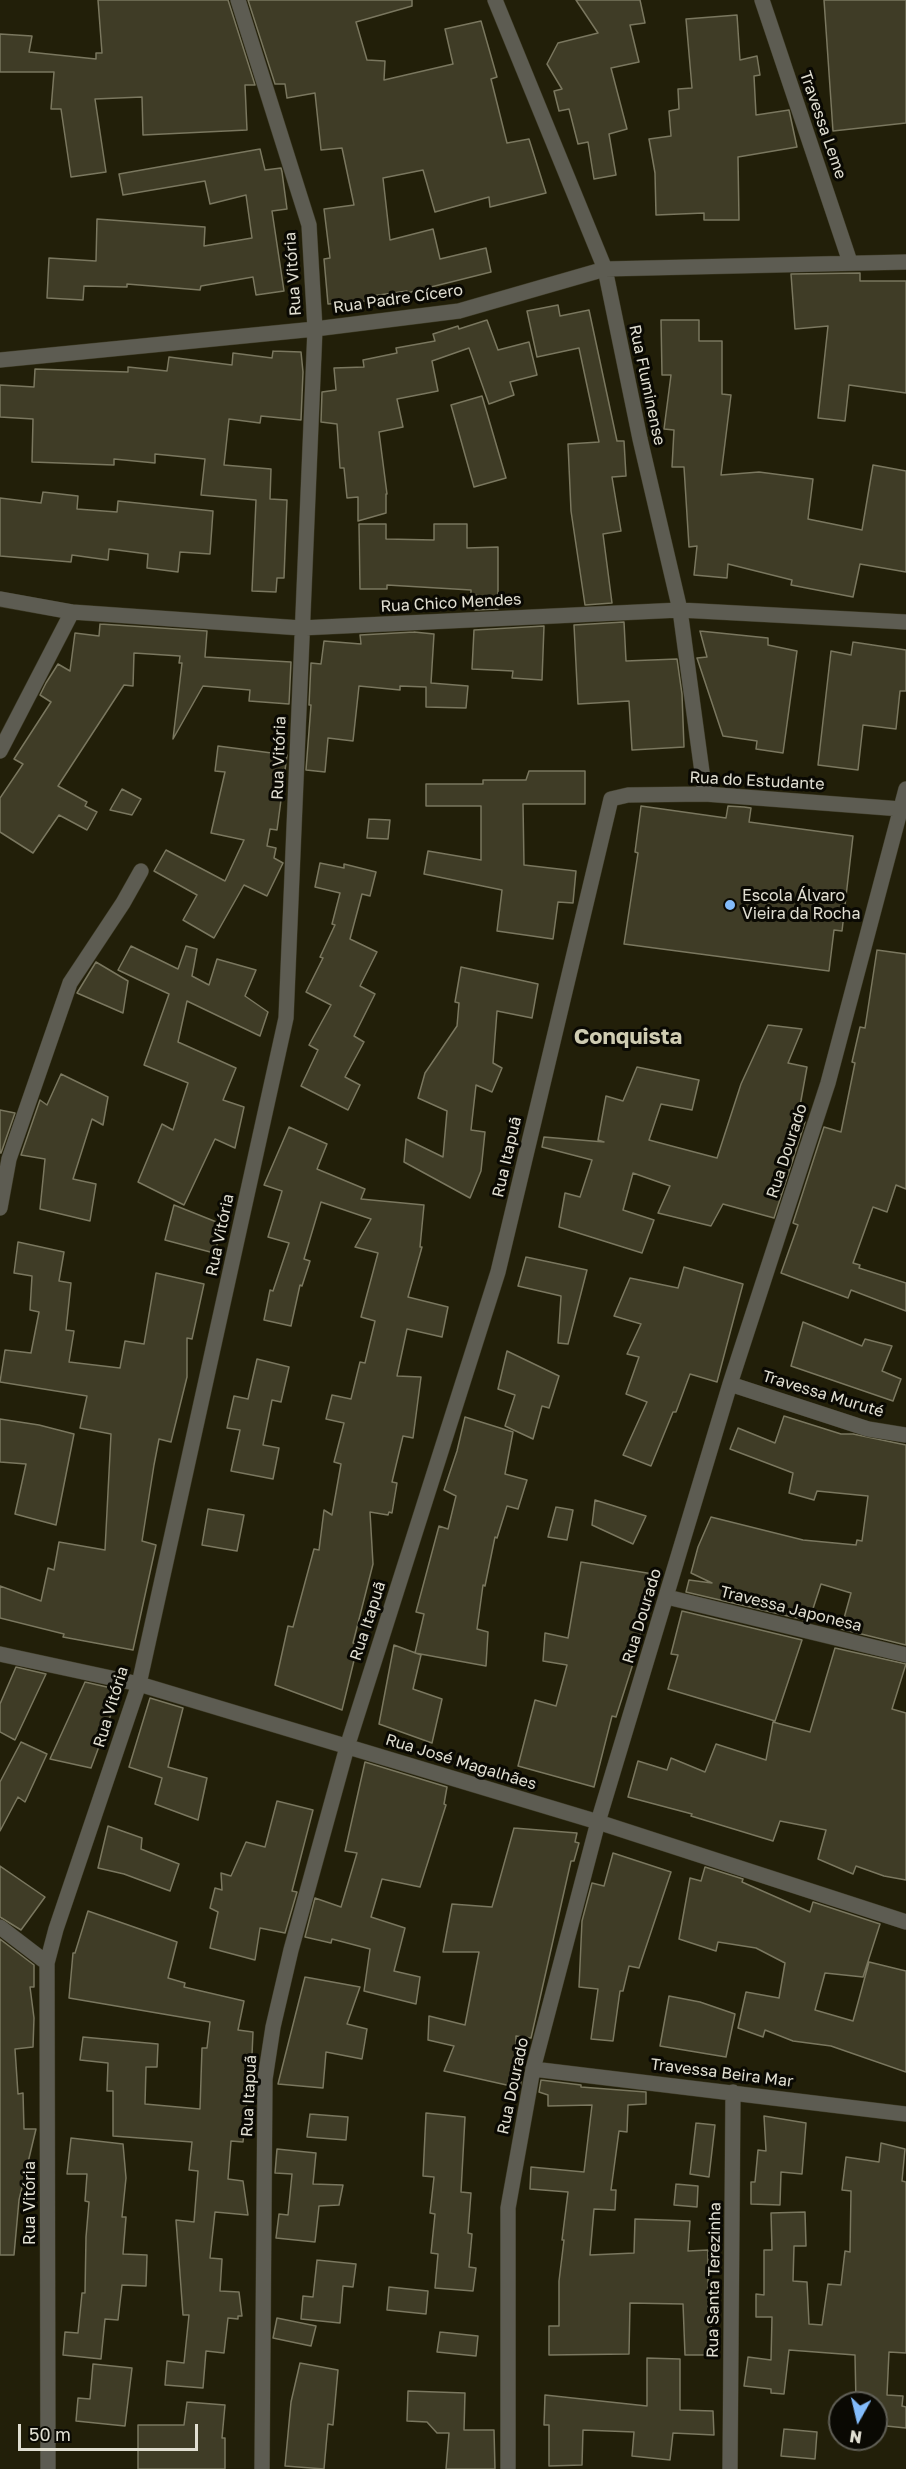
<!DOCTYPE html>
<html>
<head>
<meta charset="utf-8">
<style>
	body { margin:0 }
	#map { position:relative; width:906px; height:2469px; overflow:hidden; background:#221f09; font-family:"Golos Text",sans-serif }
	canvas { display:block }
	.north { position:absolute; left:828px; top:2391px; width:60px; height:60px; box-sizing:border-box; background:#0a0903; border:2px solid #605f56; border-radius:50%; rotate:188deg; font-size:16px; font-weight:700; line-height:24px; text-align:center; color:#e1dfd2 }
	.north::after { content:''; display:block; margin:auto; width:21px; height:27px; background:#83bcfb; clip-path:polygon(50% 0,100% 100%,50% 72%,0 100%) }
	.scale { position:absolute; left:18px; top:2424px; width:180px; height:27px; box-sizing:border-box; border:3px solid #e1dfd2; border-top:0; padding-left:8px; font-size:18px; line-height:21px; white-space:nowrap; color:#e1dfd2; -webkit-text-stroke:4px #0a0903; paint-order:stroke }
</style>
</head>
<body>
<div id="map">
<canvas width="906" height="2469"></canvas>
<div class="north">N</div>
<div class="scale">50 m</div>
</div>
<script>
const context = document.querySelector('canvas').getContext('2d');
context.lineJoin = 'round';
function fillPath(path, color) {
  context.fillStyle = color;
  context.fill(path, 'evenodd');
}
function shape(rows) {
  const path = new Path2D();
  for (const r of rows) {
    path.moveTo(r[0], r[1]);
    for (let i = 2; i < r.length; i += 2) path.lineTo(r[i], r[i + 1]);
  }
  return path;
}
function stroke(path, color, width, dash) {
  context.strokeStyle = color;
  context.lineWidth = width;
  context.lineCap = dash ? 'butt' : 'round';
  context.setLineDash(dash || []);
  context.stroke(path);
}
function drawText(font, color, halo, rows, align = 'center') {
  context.font = font + ' "Golos Text",sans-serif';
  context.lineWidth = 6;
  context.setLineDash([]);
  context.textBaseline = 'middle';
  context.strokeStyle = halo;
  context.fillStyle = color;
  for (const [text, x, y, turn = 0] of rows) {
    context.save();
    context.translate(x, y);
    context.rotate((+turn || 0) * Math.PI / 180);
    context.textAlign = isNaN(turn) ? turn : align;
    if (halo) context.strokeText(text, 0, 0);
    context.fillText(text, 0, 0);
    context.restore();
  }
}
const building = shape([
	[98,0,228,0,255,85,245,85,247,130,143,135,142,97,95,99,106,172,71,177,61,109,51,109,54,72,0,72,0,34,32,36,29,52,96,59,96,53,102,53,98,0],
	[248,0,412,0,412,6,356,22,367,60,385,61,384,80,453,64,445,29,481,21,497,77,491,79,507,143,529,139,546,193,490,207,489,197,435,212,423,170,383,178,390,240,433,229,440,259,486,248,491,272,407,293,407,291,365,297,365,301,328,304,324,259,330,258,324,209,354,205,342,148,321,150,315,93,287,98,285,84,275,84,248,0],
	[576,0,640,0,645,23,630,25,639,62,611,68,627,129,609,134,616,175,594,179,588,142,578,144,569,109,559,111,554,91,562,89,547,64,558,43,598,33,576,0],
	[824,0,906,0,906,123,833,131,824,0],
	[737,15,740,60,757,56,760,75,754,76,756,115,789,110,797,147,738,157,739,220,704,220,704,213,656,215,655,173,649,139,671,136,669,111,679,109,678,89,692,88,686,19,737,15],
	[260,149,265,170,281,168,282,172,287,209,272,211,284,291,256,295,253,277,201,286,200,290,127,284,127,287,84,286,83,300,47,298,49,258,96,261,97,219,205,227,204,246,252,238,246,195,210,204,205,181,123,195,119,174,260,149],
	[860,273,860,281,906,281,906,393,849,385,845,421,818,418,828,326,795,329,791,274,860,273],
	[558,305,560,316,589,310,617,441,624,441,626,476,612,477,621,531,603,534,612,603,585,605,571,511,568,444,599,442,579,348,537,357,527,311,558,305],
	[487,320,498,350,529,342,537,375,510,382,514,395,489,404,469,348,432,361,438,391,397,399,403,427,379,432,387,494,386,494,386,513,358,521,358,497,347,498,344,468,340,468,337,424,321,422,322,392,336,390,334,368,364,367,363,360,397,353,396,348,435,341,433,334,458,326,459,329,487,320],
	[661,320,699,320,699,341,722,341,722,394,731,395,721,475,759,472,813,479,808,519,862,530,873,465,906,471,906,572,860,564,853,597,791,585,792,580,728,564,727,578,694,575,697,546,689,547,684,467,672,467,674,430,664,429,671,375,662,375,661,320],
	[273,351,301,352,303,372,301,420,261,416,260,423,229,419,224,465,271,469,270,499,287,500,284,578,277,578,276,592,252,591,256,500,201,495,205,459,155,454,155,463,114,459,114,465,32,462,33,419,0,417,0,385,34,387,35,369,128,372,128,367,167,371,169,357,232,365,233,353,272,358,273,351],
	[482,396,506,478,474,487,451,405,482,396],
	[43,492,78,496,77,509,117,512,118,501,213,511,210,554,180,552,178,572,147,568,148,554,109,549,108,560,72,555,71,562,0,556,0,498,41,503,43,492],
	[359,524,386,524,386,539,434,540,434,524,467,524,467,548,498,547,498,609,475,610,476,595,471,595,471,590,387,585,387,589,360,589,359,524],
	[624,622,626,661,677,659,682,694,684,747,632,750,629,701,578,704,574,625,624,622],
	[100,624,207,631,205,657,291,662,289,704,249,701,250,690,203,686,173,739,182,663,179,663,180,656,134,653,133,686,124,685,58,786,87,802,85,806,97,812,87,830,59,815,33,853,0,832,0,798,23,764,14,759,51,702,40,695,46,683,58,664,70,671,75,633,99,636,100,624],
	[544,626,542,680,512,678,513,671,472,669,474,630,544,626],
	[700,631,768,638,768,645,797,651,783,753,756,749,757,741,723,736,697,658,707,657,700,631],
	[414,632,434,634,431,683,468,686,466,708,426,707,426,687,400,686,400,690,359,686,353,741,328,738,325,772,306,770,311,705,309,705,311,663,321,664,324,641,361,644,360,635,414,632],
	[853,642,906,650,906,691,900,691,896,729,863,725,858,770,818,765,831,651,851,655,853,642],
	[218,746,287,755,277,830,270,829,267,846,276,848,274,858,283,863,267,896,244,885,214,938,183,920,197,895,154,871,166,850,225,881,244,840,211,833,225,772,215,771,218,746],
	[529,771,585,771,585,804,523,804,524,865,576,871,573,903,558,902,553,939,497,931,502,890,424,874,428,851,481,860,481,806,426,806,426,784,483,784,483,780,526,780,529,771],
	[122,789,141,799,132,815,110,810,122,789],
	[641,806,726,818,728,806,744,807,751,808,749,822,853,836,842,931,834,930,829,971,624,944,638,853,635,852,641,806],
	[369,819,390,820,388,839,367,838,369,819],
	[320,863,344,868,344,864,376,872,370,896,362,894,350,939,377,952,360,986,375,994,354,1036,364,1042,345,1077,360,1085,348,1110,301,1086,318,1050,309,1045,331,1005,306,992,323,958,320,957,335,925,332,924,340,893,315,887,320,863],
	[131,946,178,969,186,946,197,949,192,976,209,985,217,959,256,970,245,996,268,1012,260,1036,187,1001,178,1042,236,1068,223,1100,244,1107,235,1148,215,1139,184,1205,138,1182,162,1124,173,1130,188,1083,144,1065,169,994,118,970,131,946],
	[877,950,906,954,906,1189,896,1185,887,1212,873,1207,853,1263,860,1265,859,1268,906,1283,906,1311,851,1290,848,1298,781,1273,798,1225,793,1223,824,1127,841,1132,855,1063,852,1062,860,1027,865,1028,877,950],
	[96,962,128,981,123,1013,77,993,96,962],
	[461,967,538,984,532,1018,497,1011,493,1063,502,1068,492,1092,476,1085,471,1130,485,1132,481,1171,470,1198,404,1162,406,1139,443,1157,447,1111,418,1098,425,1073,457,1026,459,1003,455,1002,461,967],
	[768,1025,802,1029,788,1063,807,1067,800,1106,802,1106,798,1120,805,1122,774,1218,723,1204,711,1226,658,1213,670,1186,633,1173,623,1210,654,1220,642,1253,559,1227,565,1193,580,1197,592,1160,542,1147,544,1137,604,1142,598,1140,606,1096,623,1101,637,1067,699,1080,692,1110,661,1104,649,1140,717,1158,741,1084,768,1025],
	[61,1074,108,1097,103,1125,92,1119,73,1179,96,1184,90,1221,40,1209,45,1159,21,1155,40,1100,47,1105,61,1074],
	[0,1110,15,1113,1,1153,0,1153,0,1110],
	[289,1127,327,1144,317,1169,365,1189,361,1199,424,1205,420,1247,422,1247,408,1297,448,1307,442,1337,407,1329,397,1376,421,1377,413,1438,403,1436,392,1482,397,1483,392,1513,389,1512,388,1515,370,1512,373,1564,353,1643,358,1644,342,1710,275,1685,288,1626,293,1627,314,1549,319,1550,324,1510,332,1515,341,1464,334,1462,344,1423,326,1419,332,1395,351,1399,360,1362,365,1363,375,1321,361,1317,378,1253,355,1247,371,1219,321,1202,304,1259,310,1261,302,1286,300,1285,291,1326,264,1320,270,1290,273,1291,289,1243,268,1237,282,1191,264,1185,289,1127],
	[174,1205,224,1225,214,1253,165,1240,174,1205],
	[18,1242,64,1252,59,1281,71,1283,66,1330,74,1331,69,1362,120,1368,125,1341,144,1344,156,1273,204,1284,192,1339,187,1338,187,1377,171,1442,159,1439,154,1465,142,1541,156,1545,133,1650,63,1637,64,1634,0,1618,0,1586,41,1601,48,1568,54,1570,59,1542,105,1550,111,1434,80,1428,87,1396,0,1382,5,1350,31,1353,39,1312,30,1310,32,1276,14,1273,18,1242],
	[526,1257,587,1270,568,1344,558,1343,561,1296,518,1286,526,1257],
	[684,1267,743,1284,717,1382,690,1374,676,1412,673,1412,651,1466,623,1455,647,1402,626,1394,639,1357,627,1354,641,1324,614,1316,630,1278,678,1288,684,1267],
	[803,1322,862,1346,865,1339,892,1346,882,1371,901,1379,893,1401,791,1366,803,1322],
	[507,1351,559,1376,549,1408,542,1406,533,1439,505,1426,515,1395,498,1389,507,1351],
	[257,1359,289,1367,281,1402,272,1400,263,1445,279,1448,273,1479,231,1471,240,1430,227,1428,234,1396,248,1399,257,1359],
	[784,1416,841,1434,853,1434,906,1445,906,1645,841,1629,851,1593,821,1584,809,1621,686,1592,689,1580,712,1583,691,1573,698,1547,711,1517,803,1540,856,1545,857,1540,862,1541,868,1496,817,1491,814,1500,789,1493,793,1473,730,1449,738,1428,775,1443,784,1416],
	[465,1417,513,1432,505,1474,527,1480,518,1509,507,1506,497,1538,495,1537,485,1586,483,1585,477,1629,488,1632,486,1666,415,1653,424,1614,416,1612,439,1526,448,1529,456,1496,444,1490,457,1451,465,1417],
	[0,1419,39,1425,74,1434,56,1525,15,1514,26,1464,0,1462,0,1419],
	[595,1500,646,1516,633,1544,592,1525,595,1500],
	[556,1507,573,1510,567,1540,548,1537,556,1507],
	[208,1509,244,1515,237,1551,202,1545,208,1509],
	[581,1562,653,1574,637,1651,616,1717,612,1716,594,1787,518,1766,535,1700,556,1706,567,1665,543,1661,545,1633,568,1638,581,1562],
	[682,1611,802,1640,775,1721,668,1689,678,1655,671,1654,682,1611],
	[394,1645,421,1655,413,1689,442,1699,432,1743,379,1724,394,1645],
	[835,1648,906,1664,892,1709,906,1713,906,1880,884,1876,856,1866,853,1874,818,1859,826,1830,780,1821,773,1841,691,1816,692,1814,628,1797,638,1761,667,1770,671,1758,705,1772,716,1744,766,1760,773,1722,810,1732,835,1648],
	[16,1667,46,1674,15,1740,0,1732,0,1704,16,1667],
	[85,1682,120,1690,91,1768,50,1759,85,1682],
	[150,1698,183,1708,168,1767,207,1778,198,1820,155,1804,162,1778,129,1767,150,1698],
	[21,1742,47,1754,25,1802,18,1797,0,1831,0,1782,21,1742],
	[365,1762,447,1787,444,1804,446,1805,420,1887,382,1879,371,1917,405,1928,394,1971,420,1977,416,2004,364,1991,370,1949,332,1939,331,1943,305,1937,315,1898,341,1907,357,1853,345,1851,365,1762],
	[277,1801,313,1810,292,1891,297,1892,285,1933,260,1928,255,1960,210,1948,218,1912,210,1908,215,1888,222,1890,221,1873,231,1876,246,1842,265,1847,277,1801],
	[108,1826,142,1838,141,1849,179,1864,170,1891,124,1874,98,1868,108,1826],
	[514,1828,577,1833,575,1842,579,1843,574,1861,571,1861,531,2038,516,2036,516,2075,522,2075,520,2088,444,2071,454,2046,428,2040,429,2016,465,2025,479,1952,443,1952,452,1904,492,1907,514,1828],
	[613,1853,671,1872,639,1968,629,1966,623,1991,620,1991,613,2041,591,2039,598,1989,579,1987,582,1921,592,1883,604,1886,613,1853],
	[0,1866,45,1897,21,1930,0,1917,0,1866],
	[705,1867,743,1879,742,1882,810,1912,813,1902,880,1924,863,1977,825,1973,815,2010,853,2021,869,1962,906,1971,906,2072,831,2046,793,2041,765,2030,763,2037,738,2028,746,1992,779,1998,785,1963,756,1948,718,1942,716,1951,679,1939,690,1878,701,1881,705,1867],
	[88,1911,177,1942,168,1978,185,1983,184,1987,244,2001,238,2030,253,2032,250,2100,247,2100,243,2142,231,2141,228,2179,243,2181,248,2215,215,2212,210,2258,222,2259,220,2291,239,2292,242,2316,238,2316,238,2319,228,2318,224,2353,206,2351,203,2388,165,2385,167,2361,184,2363,189,2315,183,2315,176,2220,194,2222,198,2171,189,2170,192,2142,113,2136,113,2091,107,2091,108,2063,80,2060,83,2037,158,2044,157,2067,146,2067,145,2104,200,2109,202,2048,207,2048,210,2022,69,1998,73,1953,75,1953,88,1911],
	[0,1939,34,1965,34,1987,30,1987,34,2018,33,2047,15,2049,18,2094,23,2093,24,2129,36,2129,19,2200,14,2255,0,2255,0,1939],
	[305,1977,360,1987,347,2024,367,2029,362,2059,326,2052,323,2088,278,2084,305,1977],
	[669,1996,700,2002,735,2014,726,2057,660,2046,669,1996],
	[541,2080,581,2085,581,2087,646,2092,646,2104,628,2105,627,2132,619,2131,611,2190,616,2190,615,2210,594,2209,590,2255,634,2253,635,2219,690,2221,688,2251,708,2250,708,2323,711,2323,712,2355,685,2355,683,2304,630,2303,629,2354,549,2355,549,2326,559,2326,559,2281,564,2240,562,2240,568,2192,530,2189,531,2167,584,2172,592,2105,548,2106,548,2095,539,2092,541,2080],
	[426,2113,465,2117,461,2192,471,2193,468,2233,472,2234,469,2267,476,2268,473,2291,435,2288,438,2254,431,2253,435,2214,430,2213,434,2177,423,2176,426,2113],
	[310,2114,348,2117,346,2140,307,2137,310,2114],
	[764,2116,806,2123,802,2174,781,2172,780,2205,751,2204,751,2182,755,2182,758,2150,766,2151,764,2116],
	[696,2123,715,2125,709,2177,690,2174,696,2123],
	[71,2138,123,2144,126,2178,122,2217,126,2217,123,2254,147,2255,146,2286,122,2285,118,2320,105,2319,101,2359,63,2355,65,2332,78,2333,82,2293,85,2293,86,2237,89,2202,85,2201,87,2174,67,2174,71,2138],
	[881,2143,905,2149,902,2181,906,2182,906,2353,889,2352,887,2395,903,2396,902,2406,906,2407,906,2428,876,2425,876,2403,856,2403,855,2355,789,2350,784,2394,771,2393,771,2389,744,2386,748,2357,771,2360,772,2317,756,2317,756,2294,764,2295,764,2250,772,2250,771,2213,805,2212,806,2246,794,2246,793,2281,807,2282,809,2324,822,2325,828,2284,841,2285,845,2251,850,2252,851,2191,842,2190,846,2157,879,2162,881,2143],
	[277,2149,316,2153,313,2184,343,2185,339,2205,319,2206,315,2242,276,2238,279,2214,288,2215,292,2174,275,2173,277,2149],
	[676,2184,698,2186,697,2207,674,2205,676,2184],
	[317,2260,356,2264,353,2287,343,2286,340,2323,301,2319,303,2296,313,2297,317,2260],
	[389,2287,428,2291,426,2314,387,2310,389,2287],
	[277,2318,316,2326,311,2346,273,2338,277,2318],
	[440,2332,478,2336,476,2356,437,2352,440,2332],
	[647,2358,680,2359,680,2410,713,2411,714,2435,673,2433,670,2460,632,2456,634,2432,583,2430,582,2465,549,2466,549,2425,544,2425,545,2395,647,2406,647,2358],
	[300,2363,338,2370,333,2425,328,2424,324,2469,285,2466,291,2402,300,2363],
	[93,2364,132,2368,125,2426,76,2421,78,2398,90,2399,93,2364],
	[408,2391,465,2393,464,2430,494,2430,495,2469,446,2469,449,2433,437,2433,427,2422,407,2421,408,2391],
	[187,2402,225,2405,222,2438,225,2438,225,2469,138,2469,138,2425,184,2425,187,2402],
	[784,2429,817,2432,815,2459,781,2456,784,2429]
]);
fillPath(building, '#3f3c26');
stroke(building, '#7a775f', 1.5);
const street = shape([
	[495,0,605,269,640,439,680,610,705,794],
	[762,0,850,262],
	[0,360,315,329,459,311,605,269,906,262],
	[0,599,72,612,301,628,680,610,906,622],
	[0,751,72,612],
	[0,1208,9,1159,70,983,123,903,141,871],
	[730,1384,868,1429,906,1435],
	[667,1597,906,1655],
	[0,1654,139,1684,598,1822,906,1922],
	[0,1927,47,1963],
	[533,2069,906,2114],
	[48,2469,47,1963,56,1929,139,1684,286,1018,315,329,309,225,238,0],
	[262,2469,265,2079,273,2027,291,1950,347,1747,498,1272,611,799,628,795,705,794,901,809],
	[508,2469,508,2208,533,2069,598,1822,730,1384,828,1083,906,789],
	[730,2469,733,2092]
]);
stroke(street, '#3d3a25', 16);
stroke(street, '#5d5c52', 15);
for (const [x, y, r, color] of [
	[730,905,6,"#83bcfb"]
]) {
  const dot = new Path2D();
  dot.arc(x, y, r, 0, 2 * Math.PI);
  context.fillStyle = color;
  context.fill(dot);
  stroke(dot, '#0a0903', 2);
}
drawText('16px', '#e1dfd2', '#0a0903', [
	["Travessa Leme",823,125,71],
	["Rua Vitória",293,274,-94],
	["Rua Padre Cícero",398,299,-8],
	["Rua Fluminense",647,385,78],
	["Rua Chico Mendes",451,603,-3],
	["Rua Vitória",279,758,-88],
	["Rua do Estudante",757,781,3],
	["Rua Dourado",787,1151,-72],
	["Rua Itapuã",507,1157,-77],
	["Rua Vitória",220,1235,-78],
	["Travessa Muruté",823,1394,17],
	["Travessa Japonesa",791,1609,14],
	["Rua Dourado",642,1616,-73],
	["Rua Itapuã",368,1621,-72],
	["Rua Vitória",111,1707,-73],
	["Rua José Magalhães",461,1762,17],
	["Travessa Beira Mar",722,2073,7],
	["Rua Dourado",513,2086,-78],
	["Rua Itapuã",249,2096,-87],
	["Rua Vitória",30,2203,-90],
	["Rua Santa Terezinha",714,2280,-89]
]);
drawText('16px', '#e1dfd2', '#0a0903', [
	["Escola Álvaro",742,896],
	["Vieira da Rocha",742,914]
], 'left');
drawText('bold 22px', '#cfccb2', '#0a0903', [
	["Conquista",628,1037]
]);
</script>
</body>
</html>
